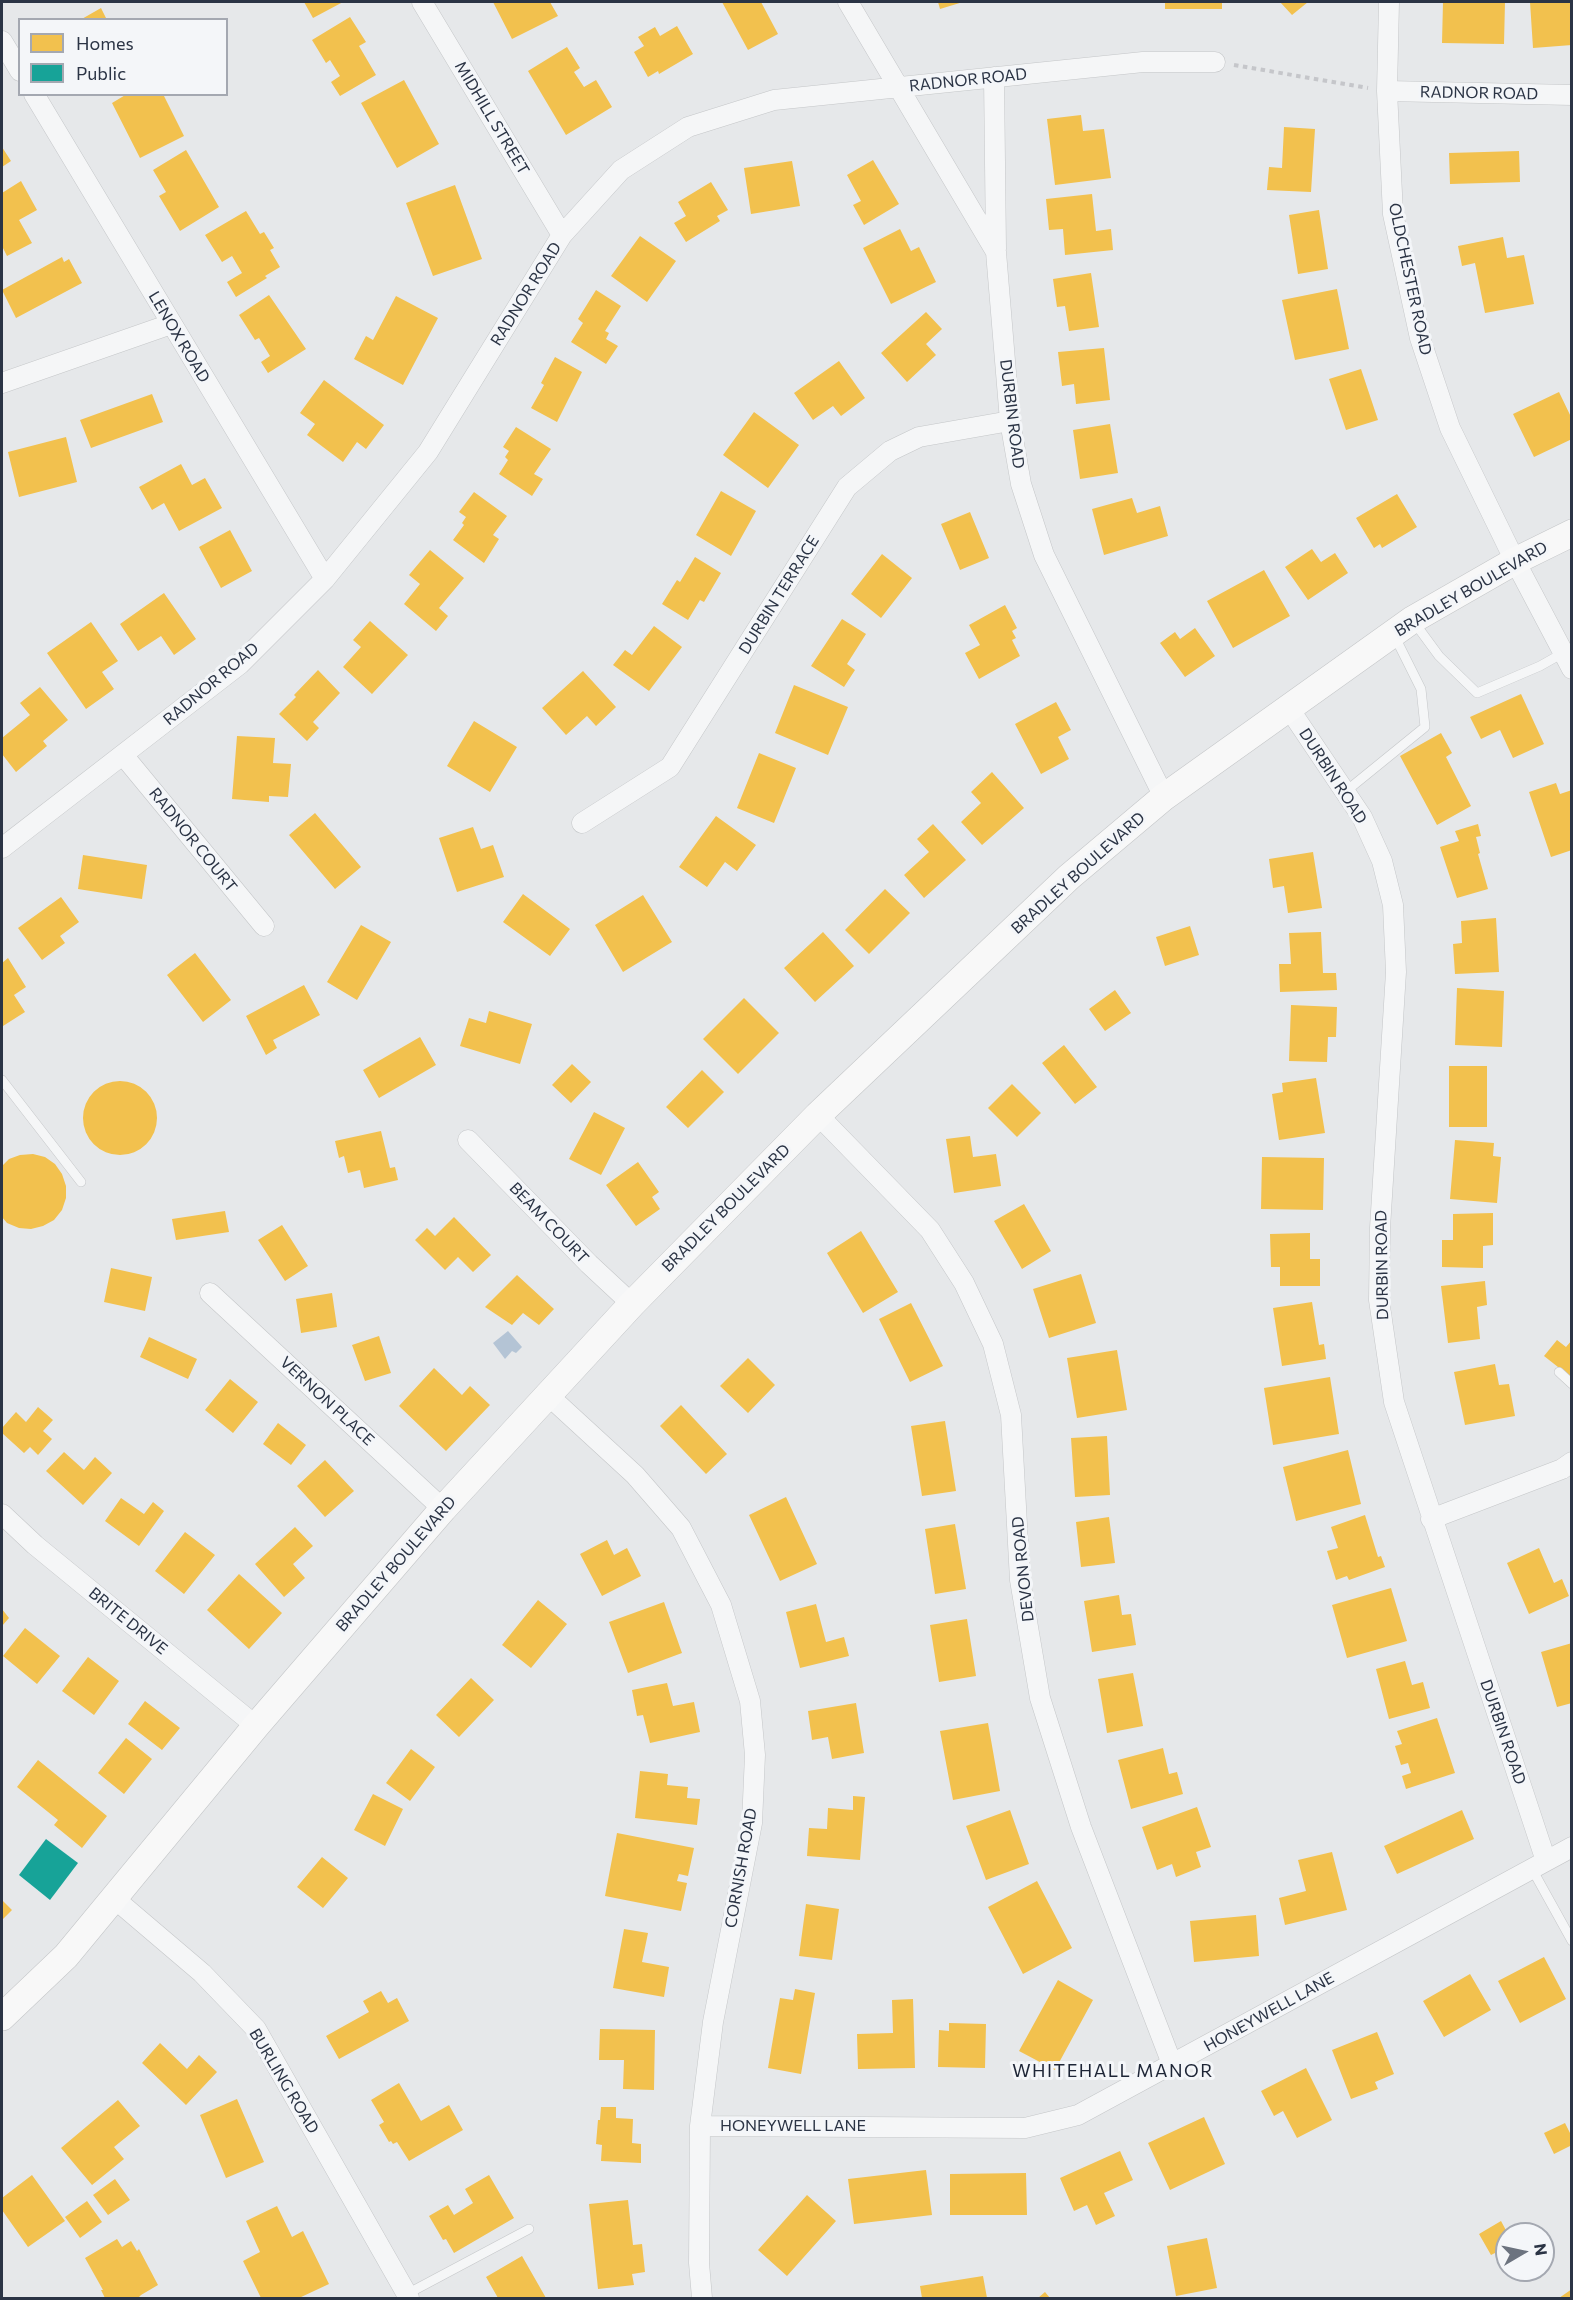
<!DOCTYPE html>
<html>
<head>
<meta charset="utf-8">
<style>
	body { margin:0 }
	#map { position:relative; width:1573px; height:2300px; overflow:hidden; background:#e6e8ea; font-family:Commissioner,sans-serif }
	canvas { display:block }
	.frame { position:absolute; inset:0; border:3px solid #2b3445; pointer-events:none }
	.legend { position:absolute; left:18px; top:18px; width:210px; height:78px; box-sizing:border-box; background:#f4f6f9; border:2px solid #a4a8b1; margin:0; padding:8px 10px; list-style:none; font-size:18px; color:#2b3445 }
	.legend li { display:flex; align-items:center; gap:12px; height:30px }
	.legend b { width:30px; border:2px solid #a4a8b1 }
	.north { position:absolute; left:1495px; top:2222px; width:60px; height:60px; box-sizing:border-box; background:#f4f6f9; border:2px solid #a4a8b1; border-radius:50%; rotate:81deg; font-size:16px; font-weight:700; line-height:24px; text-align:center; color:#2b3445 }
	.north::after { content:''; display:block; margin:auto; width:21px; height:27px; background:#6c737f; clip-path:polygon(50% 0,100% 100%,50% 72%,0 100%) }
</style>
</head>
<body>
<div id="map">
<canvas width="1573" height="2300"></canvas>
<div class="frame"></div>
<ul class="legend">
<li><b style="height:16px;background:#f2c14e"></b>Homes</li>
<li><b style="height:16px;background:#17a398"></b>Public</li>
</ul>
<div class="north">N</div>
</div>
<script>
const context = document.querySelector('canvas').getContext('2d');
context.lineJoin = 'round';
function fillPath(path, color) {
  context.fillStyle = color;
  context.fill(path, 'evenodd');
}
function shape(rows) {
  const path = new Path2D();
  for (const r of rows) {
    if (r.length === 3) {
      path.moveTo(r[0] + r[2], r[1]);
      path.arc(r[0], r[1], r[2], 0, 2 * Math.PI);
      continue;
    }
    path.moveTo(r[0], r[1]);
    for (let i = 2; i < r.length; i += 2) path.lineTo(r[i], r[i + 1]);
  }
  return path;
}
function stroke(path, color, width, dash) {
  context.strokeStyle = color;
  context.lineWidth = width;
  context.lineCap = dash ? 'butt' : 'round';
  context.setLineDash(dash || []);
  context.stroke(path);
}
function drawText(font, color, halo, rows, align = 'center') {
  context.font = font + ' Commissioner,sans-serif';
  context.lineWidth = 6;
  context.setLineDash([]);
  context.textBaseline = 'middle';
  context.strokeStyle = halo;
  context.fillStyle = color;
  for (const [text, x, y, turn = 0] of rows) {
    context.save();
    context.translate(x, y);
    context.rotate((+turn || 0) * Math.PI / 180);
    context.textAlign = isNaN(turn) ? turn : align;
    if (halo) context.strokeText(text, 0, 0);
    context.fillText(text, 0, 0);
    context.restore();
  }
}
fillPath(shape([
	[508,1331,522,1347,516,1353,512,1351,505,1359,493,1343]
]), '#b4c4d5');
fillPath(shape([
	[304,2,343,2,313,18],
	[493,2,550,2,558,16,512,39],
	[722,2,761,2,778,34,748,50],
	[938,2,963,2,940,9],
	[1165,2,1222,2,1222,9,1165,9],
	[1280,2,1308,2,1292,15],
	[1443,2,1505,2,1504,44,1442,43],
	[1530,2,1572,2,1572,45,1533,48],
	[101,8,107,20,80,20],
	[350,17,366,42,359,46,376,75,340,96,331,82,340,76,330,60,326,63,312,40],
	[677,26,693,54,659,74,658,71,648,77,634,52,644,46,638,37,655,27,660,36],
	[567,47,580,68,574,72,584,87,596,80,612,107,566,135,528,71],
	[404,80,439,144,397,168,361,103],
	[127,94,163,94,184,136,140,158,112,103],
	[1081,115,1083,131,1104,129,1111,178,1055,185,1047,119],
	[1284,127,1315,129,1311,192,1267,190,1269,167,1282,168],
	[2,147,11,161,2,167],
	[186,150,219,207,180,231,159,196,166,192,153,170],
	[1519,151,1520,182,1450,184,1449,153],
	[873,160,899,204,864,225,853,205,861,201,847,175],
	[792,161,800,206,751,214,744,168],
	[21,181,37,210,19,220,32,243,7,256,2,246,2,193],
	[711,182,728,210,717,216,720,221,686,242,674,223,686,216,678,202],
	[455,185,482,259,433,276,406,203],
	[1092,194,1096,231,1111,229,1113,250,1065,255,1063,229,1049,230,1046,199],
	[1319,210,1328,269,1298,274,1289,215],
	[246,211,260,234,264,232,274,248,270,250,280,267,265,276,267,278,236,297,227,282,242,273,232,256,222,262,205,235],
	[900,229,911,251,919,247,936,282,891,304,863,248],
	[640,236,676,261,647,302,611,276],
	[1503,237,1507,258,1524,255,1534,304,1485,313,1475,263,1462,266,1458,246],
	[62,257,64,262,69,259,82,283,16,318,2,290],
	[1091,273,1099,327,1069,331,1065,306,1057,307,1053,279],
	[1337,289,1349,349,1295,360,1282,300],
	[596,290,621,306,605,331,609,333,606,339,618,346,606,364,571,342,583,323,578,319],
	[269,295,306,349,268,373,261,362,270,356,259,338,255,340,239,315],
	[396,296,438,318,403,385,354,359,366,336,373,340],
	[926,312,942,329,926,344,936,355,907,382,881,353],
	[1104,348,1110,400,1076,404,1074,384,1062,386,1058,352],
	[555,357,582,372,557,422,531,408,544,385,541,383],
	[839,361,865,398,841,416,833,406,813,420,794,393],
	[1361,369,1378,420,1346,430,1329,379],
	[324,380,384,425,366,449,357,442,343,462,307,435,315,424,300,413],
	[1559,392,1572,419,1572,439,1534,457,1513,414],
	[152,394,163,422,91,448,80,420],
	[754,412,799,445,768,488,723,455],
	[1110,424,1118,473,1080,479,1073,430],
	[516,427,551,449,534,474,543,479,532,496,499,474,508,460,505,457,509,451,503,447],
	[66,437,77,482,19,497,8,452],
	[181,464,192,485,205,478,222,508,179,531,164,503,152,510,139,487],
	[721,491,756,511,731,556,696,535],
	[474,492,507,516,493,535,499,539,484,563,453,540,464,525,462,523,466,517,459,512],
	[1397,494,1417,527,1382,548,1380,544,1374,548,1356,518],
	[1132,498,1137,513,1160,506,1168,536,1104,555,1092,509],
	[970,512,989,558,960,570,941,524],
	[230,530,252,571,221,588,199,547],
	[1312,549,1321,562,1335,553,1348,573,1308,600,1285,567],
	[430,550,464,578,439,608,448,616,436,631,404,604,420,584,409,575],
	[882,554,912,578,881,618,851,594],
	[695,557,721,573,704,602,700,600,688,620,662,604,677,580,680,582],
	[1264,570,1290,616,1233,648,1207,601],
	[164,593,196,639,174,655,161,636,138,651,120,624],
	[1005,605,1017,628,1012,631,1016,638,1012,640,1020,656,979,679,965,653,980,645,969,625],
	[842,619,866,634,847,664,855,670,844,687,811,666],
	[370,621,408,655,372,694,343,667,361,647,353,640],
	[91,622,118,661,102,672,114,689,86,709,47,653],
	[654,626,682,647,649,691,613,665,625,650,632,655],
	[1195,628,1215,656,1185,677,1160,643,1175,632,1180,639],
	[318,670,340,693,313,722,319,728,307,741,279,714,296,697,294,695],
	[583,671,616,707,596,726,587,716,566,735,542,708],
	[794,685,848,707,828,755,775,733],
	[40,687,68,720,43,741,47,746,16,772,2,754,2,738,30,715,20,703],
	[1521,694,1544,744,1513,758,1500,730,1481,739,1470,717],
	[1056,702,1071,730,1058,737,1069,759,1041,774,1015,724],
	[474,721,517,747,490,792,447,766],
	[1441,733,1452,753,1446,757,1471,806,1437,825,1400,756],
	[237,736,275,738,273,763,291,764,288,797,269,796,269,802,232,799],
	[759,753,796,768,774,823,737,808],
	[992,772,1024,808,982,845,961,822,981,803,971,792],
	[1556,783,1560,794,1572,790,1572,850,1551,857,1529,792],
	[315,813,361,867,335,889,289,835],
	[716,816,756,845,737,871,725,862,707,887,679,867],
	[933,824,966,860,924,898,904,875,929,852,917,839],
	[1478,824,1481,836,1476,837,1480,853,1478,854,1488,889,1457,898,1440,847,1459,841,1455,831],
	[473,827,481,849,493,845,504,877,457,892,439,838],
	[1313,852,1322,908,1288,913,1284,886,1273,888,1269,859],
	[83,855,147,865,142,899,78,889],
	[885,889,910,913,869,954,845,930],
	[523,894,570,929,550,956,503,922],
	[643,895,672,942,623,972,595,925],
	[61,897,79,922,60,936,65,943,42,960,18,928],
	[1496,918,1499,972,1455,974,1453,944,1462,943,1461,921],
	[361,925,391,942,357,1000,327,982],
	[1190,926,1199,955,1165,966,1156,937],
	[823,932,854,966,815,1002,784,968],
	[1321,932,1323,973,1336,973,1337,990,1280,992,1279,964,1291,964,1289,933],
	[195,953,231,1000,203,1022,167,975],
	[8,958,26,987,14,995,25,1012,3,1026,2,1023,2,963],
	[304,985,320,1015,273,1040,277,1048,266,1055,246,1016],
	[1457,988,1504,991,1502,1047,1455,1045],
	[1115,990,1131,1013,1105,1031,1089,1009],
	[744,998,779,1033,738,1074,703,1039],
	[1291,1005,1337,1007,1336,1037,1328,1037,1327,1062,1289,1061],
	[489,1011,532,1024,520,1064,460,1046,469,1018,486,1023],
	[420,1037,436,1065,379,1098,363,1070],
	[1064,1045,1097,1087,1075,1104,1042,1063],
	[572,1064,591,1082,571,1103,552,1085],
	[1449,1066,1487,1066,1487,1127,1449,1127],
	[702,1070,724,1092,688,1128,666,1107],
	[1316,1078,1325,1133,1279,1140,1272,1094,1283,1092,1282,1083],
	[120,1118,37],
	[1012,1084,1041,1113,1017,1137,988,1108],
	[594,1112,625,1128,601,1175,569,1159],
	[381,1131,390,1168,395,1167,398,1180,364,1188,360,1170,348,1173,344,1156,339,1158,335,1141],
	[970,1136,973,1157,996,1154,1001,1186,954,1193,946,1139],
	[1455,1140,1494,1143,1493,1156,1501,1157,1497,1203,1450,1199],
	[33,1154,45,1157,55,1164,62,1174,66,1186,66,1198,62,1210,54,1220,43,1226,31,1229,19,1228,7,1223,2,1217,2,1166,9,1159,20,1155],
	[1262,1157,1324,1158,1323,1210,1261,1209],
	[638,1162,659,1192,652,1197,660,1209,636,1226,606,1185],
	[1024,1204,1051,1251,1022,1269,994,1221],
	[225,1211,229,1232,176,1240,172,1219],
	[1493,1213,1493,1245,1483,1246,1483,1268,1442,1267,1442,1240,1453,1240,1453,1214],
	[454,1217,491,1255,473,1272,458,1257,445,1270,415,1240,427,1228,435,1236],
	[282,1225,308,1266,285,1281,258,1240],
	[861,1231,898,1292,863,1313,827,1253],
	[1310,1233,1310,1259,1320,1259,1320,1286,1280,1286,1280,1267,1271,1267,1270,1234],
	[111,1268,152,1277,145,1311,104,1302],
	[1081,1274,1096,1323,1049,1338,1033,1289],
	[517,1275,554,1309,539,1325,523,1313,512,1325,485,1307],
	[1485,1281,1487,1305,1477,1307,1480,1339,1448,1343,1441,1286],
	[332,1293,337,1327,301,1333,296,1299],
	[1312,1302,1319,1345,1324,1344,1326,1359,1282,1366,1273,1308],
	[911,1303,943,1366,910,1382,879,1319],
	[379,1336,391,1373,365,1381,352,1345],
	[149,1337,197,1359,188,1379,140,1357],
	[1557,1340,1566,1347,1572,1340,1572,1378,1544,1356],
	[1117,1350,1127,1410,1077,1418,1067,1358],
	[748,1358,775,1385,748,1413,720,1386],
	[1495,1364,1499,1385,1509,1384,1515,1416,1465,1425,1454,1372],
	[434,1368,462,1395,470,1386,490,1405,446,1451,399,1406],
	[1330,1377,1339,1434,1273,1445,1264,1388],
	[230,1379,258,1402,233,1433,205,1410],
	[681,1405,727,1454,706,1474,660,1426],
	[38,1407,53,1420,43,1431,52,1439,38,1455,30,1447,24,1453,2,1433,2,1428,16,1412,26,1422],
	[945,1421,956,1491,922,1496,911,1426],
	[278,1423,306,1445,291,1465,263,1444],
	[1107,1436,1110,1495,1075,1497,1071,1438],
	[1348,1450,1361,1504,1296,1521,1283,1467],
	[64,1452,84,1470,95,1457,112,1473,83,1505,46,1471],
	[325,1460,354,1491,325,1517,297,1486],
	[786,1497,817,1564,780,1581,749,1515],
	[121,1498,144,1514,153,1502,164,1511,139,1546,105,1521],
	[1365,1515,1378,1557,1381,1556,1385,1567,1349,1580,1347,1576,1336,1580,1327,1551,1338,1548,1331,1527],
	[1109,1517,1115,1563,1081,1567,1076,1522],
	[955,1524,966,1589,935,1594,925,1529],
	[295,1527,313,1546,293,1564,305,1578,284,1597,255,1564],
	[185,1532,215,1555,184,1594,155,1571],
	[607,1540,614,1555,627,1548,641,1576,602,1596,580,1554],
	[1539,1548,1554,1583,1562,1579,1569,1596,1529,1614,1507,1563],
	[239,1574,282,1613,249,1649,207,1610],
	[1391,1588,1407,1641,1347,1658,1332,1605],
	[1119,1595,1122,1615,1131,1614,1136,1645,1092,1652,1084,1601],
	[538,1600,567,1624,531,1668,502,1645],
	[664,1602,682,1653,628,1673,609,1622],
	[816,1604,826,1642,844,1637,849,1656,800,1668,786,1612],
	[2,1609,9,1618,2,1626],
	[967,1619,976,1676,939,1682,930,1625],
	[25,1628,60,1656,37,1684,3,1656],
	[1572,1643,1572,1703,1557,1707,1541,1652],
	[88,1657,119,1681,94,1715,62,1691],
	[1405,1661,1412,1685,1423,1682,1430,1708,1389,1719,1376,1669],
	[1133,1673,1143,1726,1107,1733,1098,1679],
	[471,1678,494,1700,459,1737,436,1715],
	[667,1683,673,1706,694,1702,700,1732,650,1743,643,1715,637,1716,632,1690],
	[145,1701,180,1728,162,1750,128,1724],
	[856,1703,864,1753,832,1759,828,1737,812,1740,808,1711],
	[1437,1718,1455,1773,1406,1789,1402,1776,1411,1773,1408,1763,1401,1765,1395,1746,1402,1744,1397,1731],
	[988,1723,1000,1791,953,1800,940,1731],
	[126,1738,152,1759,124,1794,98,1773],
	[1163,1748,1169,1774,1177,1772,1183,1794,1131,1809,1118,1760],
	[411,1749,435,1767,410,1801,386,1783],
	[38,1760,107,1816,82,1848,54,1825,58,1820,17,1787],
	[640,1771,668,1774,667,1785,688,1787,687,1798,700,1799,697,1825,635,1818],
	[373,1794,403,1809,385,1846,354,1830],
	[853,1796,865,1797,860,1860,807,1856,809,1828,827,1829,828,1808,853,1810],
	[1197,1807,1211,1847,1196,1852,1201,1867,1176,1877,1172,1864,1157,1870,1142,1827],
	[1010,1810,1029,1864,986,1880,966,1826],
	[1462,1810,1474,1839,1397,1874,1384,1846],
	[617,1833,694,1848,688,1876,679,1874,677,1881,687,1883,681,1911,605,1896],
	[1332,1852,1347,1910,1285,1925,1279,1898,1306,1891,1298,1860],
	[322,1857,348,1878,323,1908,297,1887],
	[1037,1881,1072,1948,1023,1974,988,1907],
	[2,1900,12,1910,2,1920],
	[806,1904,839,1909,832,1960,799,1956],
	[1256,1915,1259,1956,1194,1962,1190,1921],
	[624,1929,648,1933,642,1962,669,1967,664,1997,613,1988],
	[1544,1957,1566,1999,1520,2023,1498,1981],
	[1470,1974,1491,2010,1444,2037,1423,2001],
	[1058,1980,1093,2000,1055,2070,1019,2051],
	[795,1989,815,1993,801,2074,768,2068,780,1998,793,2000],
	[381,1991,388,2003,397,1998,409,2021,339,2059,326,2036,369,2012,363,2001],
	[913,1999,915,2068,858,2069,857,2034,893,2033,892,2000],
	[949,2023,986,2024,985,2068,938,2067,939,2030,949,2031],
	[600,2029,655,2030,654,2090,623,2089,624,2060,599,2060],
	[1377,2032,1394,2074,1375,2082,1378,2089,1351,2099,1332,2050],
	[160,2043,187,2069,199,2055,217,2072,186,2105,142,2063],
	[1306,2068,1332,2120,1297,2138,1283,2111,1274,2116,1261,2091],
	[399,2083,421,2121,449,2105,463,2130,409,2161,397,2142,393,2144,391,2141,389,2142,379,2125,384,2122,371,2100],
	[237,2099,264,2162,226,2178,200,2115],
	[118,2100,140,2126,114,2147,124,2159,92,2185,61,2148],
	[601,2107,616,2107,616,2118,633,2119,632,2143,641,2144,641,2163,601,2161,602,2145,596,2144,598,2120,600,2120],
	[1204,2117,1225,2164,1170,2190,1148,2143],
	[1565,2123,1572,2137,1572,2145,1554,2154,1544,2133],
	[1120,2151,1133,2180,1104,2193,1115,2216,1096,2225,1087,2205,1074,2211,1060,2178],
	[926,2170,932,2215,854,2224,848,2179],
	[1026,2173,1027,2215,950,2215,950,2174],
	[32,2175,65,2221,28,2247,2,2210,2,2198],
	[489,2175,514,2218,454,2253,446,2239,443,2240,429,2216,448,2205,454,2215,473,2203,465,2189],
	[115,2179,130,2200,108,2215,93,2195],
	[807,2195,836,2221,787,2276,758,2250],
	[628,2200,633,2245,642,2244,645,2272,632,2274,634,2285,598,2289,589,2204],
	[87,2201,102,2222,80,2238,65,2217],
	[277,2206,292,2237,303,2231,329,2284,299,2298,261,2298,243,2261,260,2252,246,2221],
	[1501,2221,1508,2234,1507,2247,1491,2255,1479,2234],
	[1207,2238,1217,2288,1176,2296,1167,2246],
	[117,2239,122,2247,131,2241,137,2251,139,2249,158,2285,141,2295,138,2298,105,2298,101,2290,103,2290,85,2258],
	[522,2256,546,2298,498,2298,486,2277],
	[983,2276,987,2298,922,2298,920,2286],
	[1572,2289,1572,2298,1559,2298],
	[1045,2292,1050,2298,1038,2298]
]), '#f2c14e');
fillPath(shape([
	[46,1839,78,1863,50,1900,19,1875]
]), '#17a398');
const lane = shape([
	[1414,622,1439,656,1477,693,1540,666,1563,653],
	[1345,792,1425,727,1421,689,1394,635],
	[2,1080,81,1182],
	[1559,1372,1572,1384],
	[1532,1869,1572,1941],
	[407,2294,529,2229]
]);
const street = shape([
	[422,2,562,235],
	[848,2,996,252,1010,421,1021,484,1044,555,1164,797],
	[1389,2,1387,91,1393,214,1420,338,1450,428,1515,561,1572,669],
	[2,41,20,71],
	[994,77,996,249],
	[1387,91,1572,95],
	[34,94,325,579],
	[2,383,171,324],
	[1288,707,1362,817,1382,861,1393,905,1396,972,1380,1228,1379,1300,1394,1402,1546,1861],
	[123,755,264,926],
	[582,823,670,767,847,487,890,451,919,437,1010,421],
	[2,848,240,664,325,579,428,452,562,235,621,170,688,127,774,100,1143,62,1215,62],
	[818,1115,930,1230,964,1283,993,1344,1011,1415,1020,1580,1040,1698,1081,1827,1172,2064],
	[468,1140,589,1264,632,1304],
	[210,1293,443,1509],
	[549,1396,635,1475,681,1528,721,1605,750,1701,755,1755,752,1823,713,2022,700,2126,699,2263,702,2298],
	[2,1514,35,1545,256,1726],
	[1431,1519,1562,1469,1572,1462],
	[115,1899,202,1973,256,2029,409,2298],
	[700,2126,1025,2128,1078,2115,1572,1847]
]);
const secondary = shape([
	[2,2017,66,1956,256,1726,443,1509,632,1304,818,1115,1069,877,1164,797,1412,620,1515,561,1572,533]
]);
stroke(lane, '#c4c6c8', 10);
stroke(street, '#c4c6c8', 21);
stroke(secondary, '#c4c6c8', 28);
stroke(shape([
	[1234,65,1368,88]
]), '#c5c6ca', 4, [4.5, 4.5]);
stroke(lane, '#f5f6f7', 9);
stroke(street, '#f5f6f7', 20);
stroke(secondary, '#f8f8f8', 27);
drawText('16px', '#2b3445', '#f4f6f9', [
	["RADNOR ROAD",968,80,-6],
	["RADNOR ROAD",1479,93,1],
	["MIDHILL STREET",492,118,59],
	["OLDCHESTER ROAD",1410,279,78],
	["RADNOR ROAD",526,294,-58],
	["LENOX ROAD",179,337,59],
	["DURBIN ROAD",1012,414,83],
	["BRADLEY BOULEVARD",1471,589,-30],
	["DURBIN TERRACE",779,595,-58],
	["RADNOR ROAD",211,684,-40],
	["DURBIN ROAD",1333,776,57],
	["RADNOR COURT",193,840,51],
	["BRADLEY BOULEVARD",1078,873,-42],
	["BRADLEY BOULEVARD",726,1208,-45],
	["BEAM COURT",549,1223,46],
	["DURBIN ROAD",1382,1265,-91],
	["VERNON PLACE",327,1401,43],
	["BRADLEY BOULEVARD",396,1564,-49],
	["DEVON ROAD",1023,1569,-96],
	["BRITE DRIVE",128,1621,39],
	["DURBIN ROAD",1503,1732,71],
	["CORNISH ROAD",741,1868,-80],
	["HONEYWELL LANE",1269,2012,-29],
	["BURLING ROAD",284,2081,59],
	["HONEYWELL LANE",793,2126]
]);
context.letterSpacing = '1.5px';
drawText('18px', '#1d2536', '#f4f6f9', [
	["WHITEHALL MANOR",1113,2071]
]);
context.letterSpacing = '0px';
</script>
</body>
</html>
